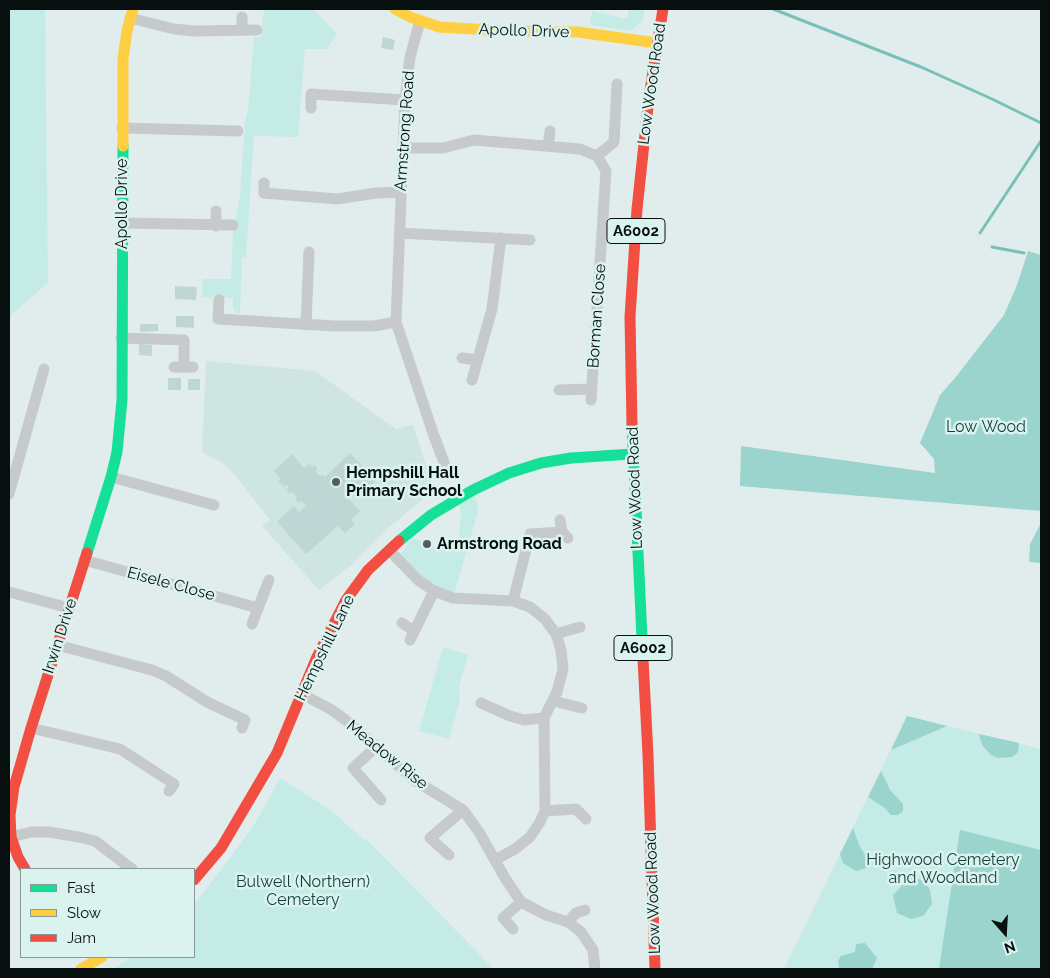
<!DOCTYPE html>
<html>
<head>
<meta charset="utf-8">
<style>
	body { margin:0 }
	#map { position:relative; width:1050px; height:978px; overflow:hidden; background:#e1edec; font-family:Raleway,sans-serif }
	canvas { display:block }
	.frame { position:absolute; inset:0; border:10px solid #08100f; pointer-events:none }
	.legend { position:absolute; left:20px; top:868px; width:175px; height:90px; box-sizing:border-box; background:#dbf3ef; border:1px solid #879895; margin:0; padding:6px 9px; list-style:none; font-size:15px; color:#08100f }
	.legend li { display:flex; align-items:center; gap:10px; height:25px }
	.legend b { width:25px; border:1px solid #879895 }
	.north { position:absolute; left:980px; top:908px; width:50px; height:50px; -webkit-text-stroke:4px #dbf3ef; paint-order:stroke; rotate:161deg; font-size:14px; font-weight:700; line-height:20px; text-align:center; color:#08100f }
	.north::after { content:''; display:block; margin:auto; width:18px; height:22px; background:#08100f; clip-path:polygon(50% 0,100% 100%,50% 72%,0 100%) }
</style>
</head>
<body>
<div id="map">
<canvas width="1050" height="978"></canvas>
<div class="frame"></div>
<ul class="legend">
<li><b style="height:6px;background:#16e098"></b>Fast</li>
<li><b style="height:6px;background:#ffcf43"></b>Slow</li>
<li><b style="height:6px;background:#f24e42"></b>Jam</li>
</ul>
<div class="north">N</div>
</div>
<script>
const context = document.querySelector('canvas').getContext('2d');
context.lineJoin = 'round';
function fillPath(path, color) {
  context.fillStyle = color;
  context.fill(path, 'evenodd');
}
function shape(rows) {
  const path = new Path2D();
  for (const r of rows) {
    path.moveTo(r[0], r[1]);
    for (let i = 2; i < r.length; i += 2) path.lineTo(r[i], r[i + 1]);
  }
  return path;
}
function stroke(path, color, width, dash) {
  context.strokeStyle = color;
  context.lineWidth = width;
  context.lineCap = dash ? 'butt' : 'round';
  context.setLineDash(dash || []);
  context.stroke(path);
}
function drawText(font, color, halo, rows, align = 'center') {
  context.font = font + ' Raleway,sans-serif';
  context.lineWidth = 5;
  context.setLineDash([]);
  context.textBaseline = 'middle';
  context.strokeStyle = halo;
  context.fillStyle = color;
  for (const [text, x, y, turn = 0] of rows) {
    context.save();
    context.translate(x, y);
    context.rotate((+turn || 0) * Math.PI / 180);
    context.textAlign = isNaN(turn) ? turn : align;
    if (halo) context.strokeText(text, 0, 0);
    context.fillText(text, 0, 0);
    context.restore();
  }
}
fillPath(shape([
	[206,361,315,371,396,429,413,425,434,490,388,528,351,565,319,590,262,526,270,520,234,474,220,461,202,453]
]), '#cee5e2');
fillPath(shape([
	[9,9,45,9,48,283,12,314,9,324],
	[264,9,313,9,337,34,327,49,305,49,298,137,254,136,246,257,242,257,240,313,237,313,233,309,233,298,202,297,203,279,231,279,233,232,240,195,245,121,248,111,254,37,261,37],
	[629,9,645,9,642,22,630,31,590,25,592,11,627,19],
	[473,490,477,502,478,511,453,598,434,591,399,556,413,538,436,548,451,545,459,538,461,512,457,502],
	[443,647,468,655,459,686,460,700,449,739,419,731],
	[907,716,1041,749,1041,969,784,969],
	[280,778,332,811,365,841,366,839,494,969,113,969,132,957,194,957,194,904,231,857,257,820]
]), '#c5ebe6');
fillPath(shape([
	[1028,251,1041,255,1041,511,740,486,741,446,935,473,934,459,920,443,940,395,955,378,1004,315,1017,285],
	[1041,523,1041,563,1029,562,1030,544],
	[907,716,947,726,891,750],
	[979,734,1019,743,1018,752,1012,757,998,758,991,755,982,745],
	[881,771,890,790,903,804,903,811,898,815,891,815,886,809,868,797],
	[853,828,860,847,866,856,866,868,856,871,843,863,840,854],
	[960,830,1041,850,1041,969,939,969],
	[912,875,924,882,930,890,932,904,923,916,911,919,897,913,893,895],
	[865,943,877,958,872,969,839,969,838,961,841,956,855,952,856,944]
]), '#9ad4cd');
stroke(shape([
	[773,9,921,67,992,99,1041,123],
	[980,233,1041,141],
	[992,247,1024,253]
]), '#78c0b8', 3);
fillPath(shape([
	[383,37,395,40,393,50,381,48],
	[175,286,197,287,196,300,175,299],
	[176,316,194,316,194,328,176,327],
	[140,324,158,324,158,331,140,332],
	[139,344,152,345,152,356,139,355],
	[168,378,181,378,181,390,168,390],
	[188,379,200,379,200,390,188,390],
	[350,453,376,481,361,494,353,486,344,494,360,511,351,519,355,524,345,533,338,526,306,554,277,522,294,506,299,512,306,506,301,501,299,503,295,499,297,497,292,492,290,494,286,490,289,488,287,485,284,487,278,481,281,479,274,471,292,454,304,468,309,464,312,467,314,465,318,469,315,471,320,476,322,474,325,477]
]), '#bfd7d4');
stroke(shape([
	[242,17,242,30],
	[130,18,174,29,194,31,257,30],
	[420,21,410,57,405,100,396,322,433,433,448,473],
	[311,108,311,94,405,100],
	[122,128,238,131],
	[548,146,550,131],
	[404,148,443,148,474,140,580,149,597,156,606,171,591,400],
	[597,156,614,142,617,84],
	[264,183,264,193,337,199,376,193,401,192],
	[123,223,233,225],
	[216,226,216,211],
	[399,233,530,240],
	[219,300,218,319,335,326,374,326,396,322],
	[306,325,309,252],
	[121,338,184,340,184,367],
	[462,358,477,360],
	[174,367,193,367],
	[472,380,492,309,501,238],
	[559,390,592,389],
	[111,477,214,505],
	[9,494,44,369],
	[560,520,562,532,568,538],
	[389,550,418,580,434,591,453,598,513,601,530,607,545,619,556,634,561,650,563,669,557,692,544,718,545,811,540,822,530,837,515,849,495,860],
	[84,560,258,608],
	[9,592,69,608],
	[513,601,530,534,562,532],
	[402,623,414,631],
	[252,624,269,580],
	[556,634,580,627],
	[410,640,434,591],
	[57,645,152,670,166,676,207,702,245,720,242,728],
	[302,694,332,710,352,725,414,780,463,810,479,832,505,878,521,902,546,915,568,922,581,932,593,950,595,969],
	[553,701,582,708],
	[481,703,510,716,524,720,544,718],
	[31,728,120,749,174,784,169,791],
	[376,747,353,768,381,800],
	[545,811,576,809,586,819],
	[11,837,31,832,49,832,79,837,95,841,132,869],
	[449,855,430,838,463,810],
	[568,922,576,913,585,910],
	[513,929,503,918,521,902]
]), '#c7caca', 11);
stroke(shape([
	[632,424,643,659],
	[399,541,431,515,473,490,509,473,541,463,571,458,632,454],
	[87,553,111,477,117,452,122,400,123,146]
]), '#16e098', 11);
stroke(shape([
	[395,9,410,17,439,27,508,31,578,32,657,43],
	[123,146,123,59,127,31,133,9],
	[81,969,102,957]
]), '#ffcf43', 11);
stroke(shape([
	[632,424,630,317,637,209,649,97,663,9],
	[643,659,648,755,655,969],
	[25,869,18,857,11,837,10,815,14,787,31,728,87,553],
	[194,880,221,848,277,753,316,659,346,600,368,570,399,541]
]), '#f24e42', 11);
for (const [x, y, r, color] of [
	[336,482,5,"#545d5c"],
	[427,544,5,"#545d5c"]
]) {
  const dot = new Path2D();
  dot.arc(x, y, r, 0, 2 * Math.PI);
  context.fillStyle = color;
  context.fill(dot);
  stroke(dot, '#dbf3ef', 2);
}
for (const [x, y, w] of [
	[636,231,58],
	[643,648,58]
]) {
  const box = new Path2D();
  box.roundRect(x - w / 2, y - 12.5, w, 25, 4);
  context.fillStyle = '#dbf3ef';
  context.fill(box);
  stroke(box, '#08100f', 1);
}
drawText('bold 15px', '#08100f', null, [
	["A6002",636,231],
	["A6002",643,648]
]);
drawText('16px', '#08100f', '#dbf3ef', [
	["Apollo Drive",524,31,2],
	["Low Wood Road",652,84,-82],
	["Armstrong Road",405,131,-86],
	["Apollo Drive",122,204,-90],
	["Borman Close",597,316,-86],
	["Low Wood Road",635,488,-92],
	["Eisele Close",171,584,15],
	["Irwin Drive",60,636,-72],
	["Hempshill Lane",325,648,-64],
	["Meadow Rise",387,755,39],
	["Low Wood Road",653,893,-92]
]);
drawText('16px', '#133f3a', '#dbf3ef', [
	["Low Wood",986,427],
	["Highwood Cemetery",943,860],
	["and Woodland",943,878],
	["Bulwell (Northern)",303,882],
	["Cemetery",303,900]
]);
drawText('bold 16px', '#08100f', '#dbf3ef', [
	["Hempshill Hall",346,473],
	["Primary School",346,491],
	["Armstrong Road",437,544]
], 'left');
</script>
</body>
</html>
